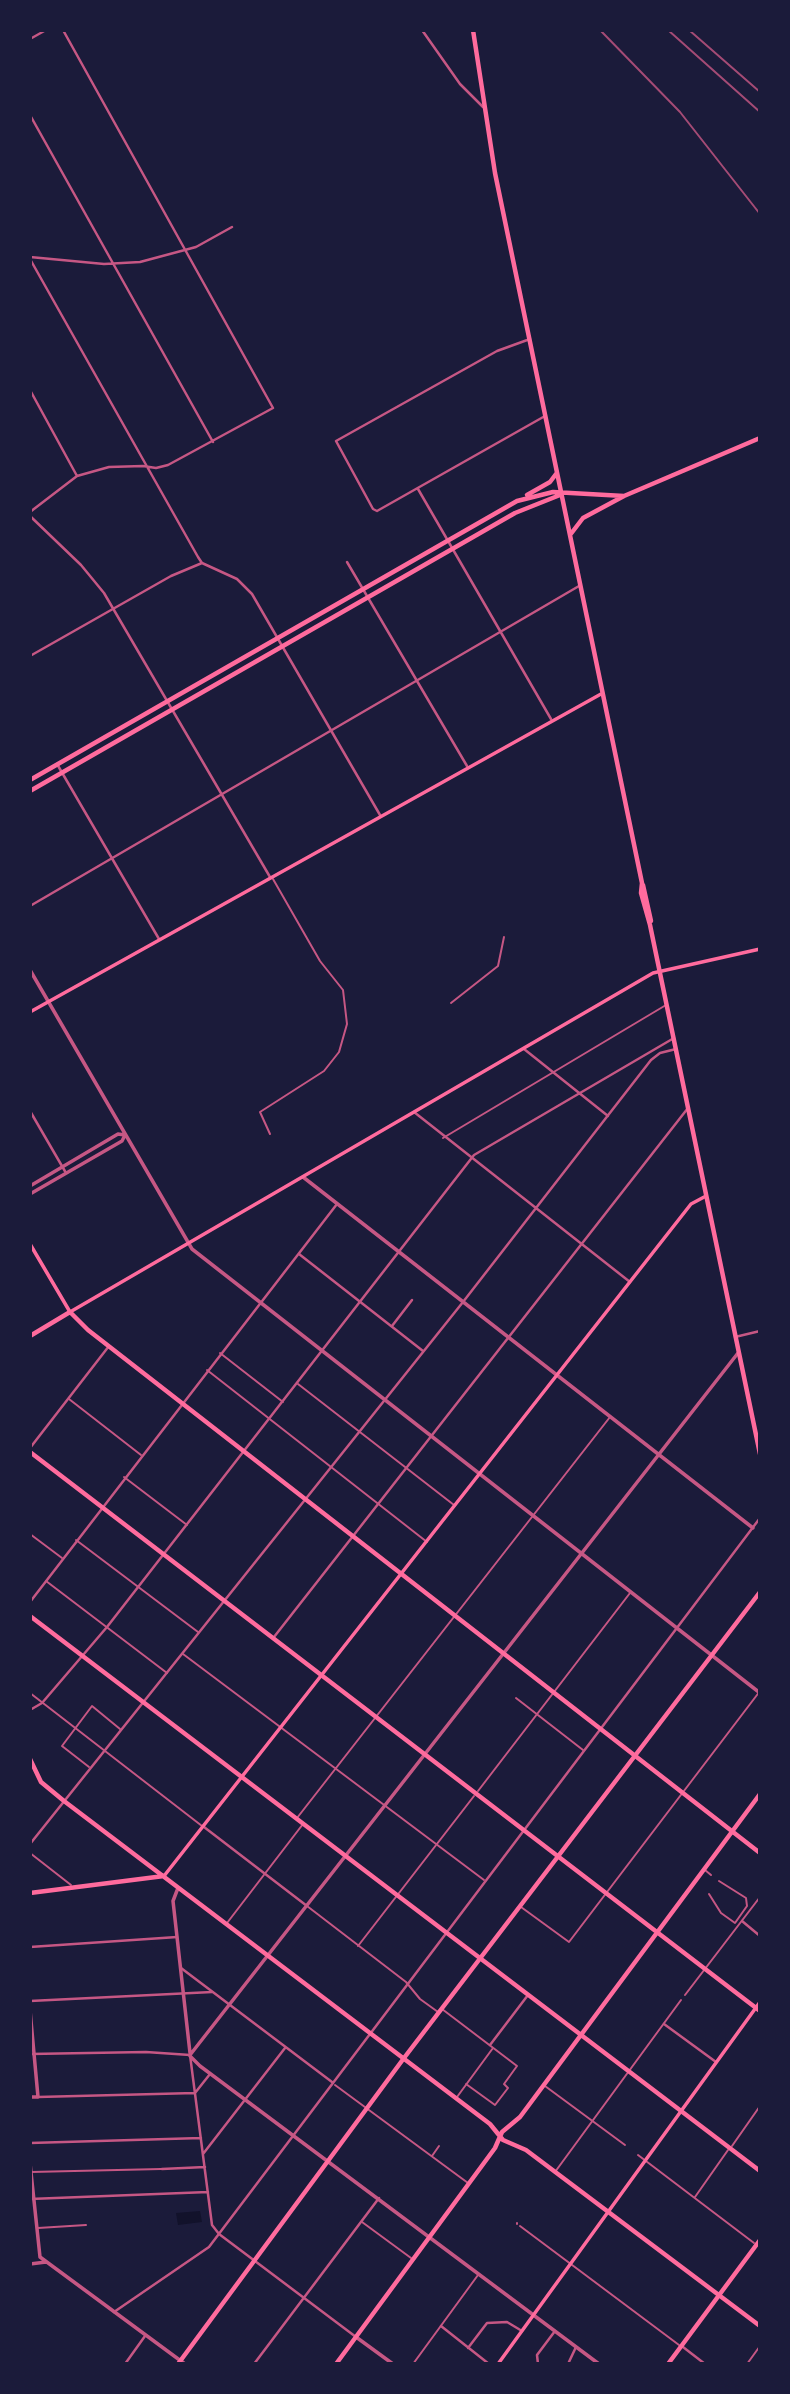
<!DOCTYPE html>
<html>
<head>
<meta charset="utf-8">
<style>
	body { margin:0 }
	#map { position:relative; width:790px; height:2394px; overflow:hidden; background:#1b1b3a; font-family:Roboto,sans-serif }
	canvas { display:block }
	.frame { position:absolute; inset:0; border:32px solid #1b1b3a; pointer-events:none }
</style>
</head>
<body>
<div id="map">
<canvas width="790" height="2394"></canvas>
<div class="frame"></div>
</div>
<script>
const context = document.querySelector('canvas').getContext('2d');
context.lineJoin = 'round';
function fillPath(path, color) {
  context.fillStyle = color;
  context.fill(path, 'evenodd');
}
function shape(rows) {
  const path = new Path2D();
  for (const r of rows) {
    path.moveTo(r[0], r[1]);
    for (let i = 2; i < r.length; i += 2) path.lineTo(r[i], r[i + 1]);
  }
  return path;
}
function stroke(path, color, width, dash) {
  context.strokeStyle = color;
  context.lineWidth = width;
  context.lineCap = dash ? 'butt' : 'round';
  context.setLineDash(dash || []);
  context.stroke(path);
}
fillPath(shape([
	[200,2211,202,2222,178,2225,176,2213]
]), '#12122b');
stroke(shape([
	[451,1003,498,966,504,937],
	[270,1134,260,1112,324,1071,339,1052,347,1024,343,990,320,961,273,879],
	[443,1138,666,1005],
	[220,1353,283,1402],
	[207,1370,427,1542],
	[298,1384,454,1505],
	[69,1399,141,1455],
	[124,1477,187,1525],
	[30,1534,62,1558],
	[76,1540,198,1632],
	[46,1581,167,1673],
	[183,1654,484,1880],
	[30,1693,202,1826],
	[516,1698,583,1750],
	[89,1767,62,1746,92,1706,120,1729],
	[478,1791,630,1593],
	[297,1818,610,1417],
	[30,1853,71,1885],
	[705,1870,711,1875],
	[709,1894,721,1913,735,1923,747,1906,746,1898,719,1881],
	[307,1906,406,1982,420,1999,438,2012],
	[521,1907,569,1942,760,1691],
	[227,1923,303,1824],
	[358,1946,474,1796],
	[685,1995,760,1897],
	[442,2009,517,2066,504,2084,508,2088,495,2105,466,2084],
	[335,2085,468,2183],
	[545,2086,625,2145],
	[457,2097,493,2048],
	[732,2146,760,2106],
	[638,2155,754,2243],
	[432,2156,439,2146],
	[31,2172,161,2169],
	[555,2172,681,2000],
	[695,2197,728,2150],
	[362,2222,411,2258],
	[517,2223,517,2224],
	[520,2226,679,2345],
	[38,2228,86,2225],
	[413,2364,478,2275],
	[747,2364,760,2346]
]), '#c65784', 2);
stroke(shape([
	[422,30,460,84,483,107],
	[30,39,46,30],
	[30,115,213,442],
	[30,257,104,264,140,262,196,247,232,227],
	[30,259,198,557,202,563,237,579,252,594,380,815],
	[530,339,497,351,336,441,373,509,377,511,545,416],
	[30,390,77,476],
	[418,489,551,719],
	[30,512,77,476,109,467,143,466,156,468,168,465,273,408,63,30],
	[30,516,81,565,104,593,270,877],
	[347,562,467,766],
	[30,656,171,576,202,563],
	[57,764,159,939],
	[30,906,579,586],
	[524,1049,608,1116],
	[30,1111,66,1173],
	[414,1112,630,1282],
	[299,1254,423,1351],
	[392,1326,412,1300],
	[735,1337,760,1331],
	[30,1448,109,1346],
	[30,1602,337,1204],
	[274,1637,688,1108],
	[30,1710,42,1703,107,1627,474,1155,674,1038],
	[204,1827,307,1906],
	[30,1844,463,1302,651,1060,660,1053,676,1049],
	[742,1921,760,1936],
	[30,1947,177,1937],
	[181,1968,332,2082],
	[30,2001,212,1992],
	[664,2024,716,2062],
	[490,2045,528,1995],
	[30,2054,146,2052,190,2055,212,2225,219,2234,356,2337],
	[38,2097,195,2093,210,2074],
	[30,2143,201,2138],
	[203,2154,285,2048],
	[162,2169,205,2167],
	[30,2199,208,2192],
	[114,2312,209,2247,760,1518],
	[441,2326,489,2364],
	[683,2347,705,2364],
	[468,2348,487,2323,507,2322,522,2331],
	[125,2364,145,2336],
	[254,2364,379,2198],
	[538,2364,537,2355,555,2331],
	[568,2364,576,2347]
]), '#c65784', 2.5);
stroke(shape([
	[30,970,192,1249,760,1693],
	[303,1177,753,1528],
	[30,1186,118,1134,125,1135],
	[30,1194,122,1141,125,1135],
	[178,1888,173,1901,190,2053],
	[30,2010,38,2097,30,2097],
	[190,2055,738,1353],
	[190,2056,200,2066,599,2364],
	[30,2163,40,2257,185,2364],
	[30,2264,46,2262],
	[356,2337,393,2364]
]), '#c65784', 3.5);
stroke(shape([
	[30,1012,601,694],
	[30,1244,70,1312,653,973,760,949],
	[164,1876,691,1204,706,1196],
	[498,2364,760,2002]
]), '#ff6b9d', 3.5);
stroke(shape([
	[473,30,495,173,642,883,641,893,650,925,760,1454],
	[527,495,550,482,556,474],
	[570,535,583,518,624,496],
	[30,780,517,501,553,492,624,496,760,438],
	[30,791,515,513,560,495],
	[643,885,651,921],
	[30,1336,70,1312,88,1330,760,1853],
	[30,1452,760,2011],
	[30,1616,760,2171],
	[30,1759,41,1782,64,1801,490,2124,503,2140,526,2150,760,2326],
	[30,1893,164,1876],
	[336,2364,495,2148,502,2132,520,2117,760,1794]
]), '#ff6b9d', 4.5);
stroke(shape([
	[178,2364,404,2058,760,1592],
	[668,2364,760,2240]
]), '#ff6b9d', 4.5);
stroke(shape([
	[600,30,680,112,760,214],
	[668,30,760,112],
	[689,30,760,92]
]), '#a44b75', 2);
</script>
</body>
</html>
